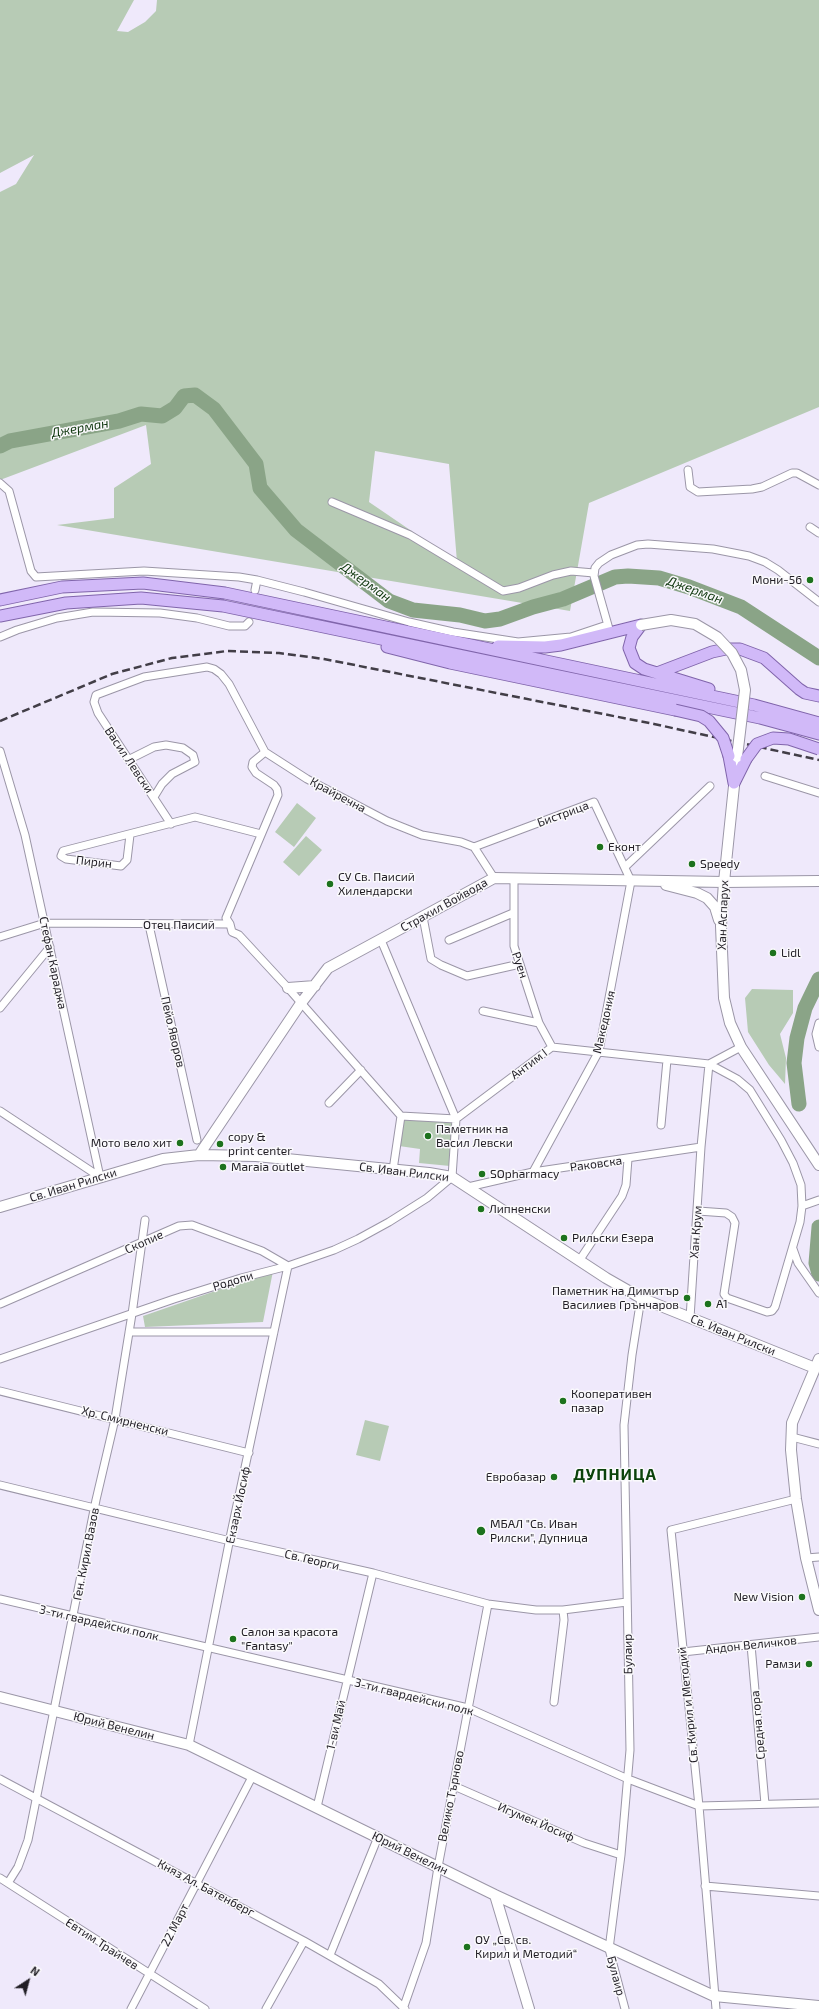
<!DOCTYPE html>
<html>
<head>
<meta charset="utf-8">
<style>
	body { margin:0 }
	#map { position:relative; width:819px; height:2009px; overflow:hidden; background:#efe9fb; font-family:"Exo 2",sans-serif }
	canvas { display:block }
	.north { position:absolute; left:8px; top:1961px; width:40px; height:40px; -webkit-text-stroke:3px #faf9fc; paint-order:stroke; rotate:36deg; font-size:11px; font-weight:700; line-height:16px; text-align:center; color:#211e25 }
	.north::after { content:''; display:block; margin:auto; width:14px; height:18px; background:#211e25; clip-path:polygon(50% 0,100% 100%,50% 72%,0 100%) }
</style>
</head>
<body>
<div id="map">
<canvas width="819" height="2009"></canvas>
<div class="north">N</div>
</div>
<script>
const context = document.querySelector('canvas').getContext('2d');
context.lineJoin = 'round';
function fillPath(path, color) {
  context.fillStyle = color;
  context.fill(path, 'evenodd');
}
function shape(rows) {
  const path = new Path2D();
  for (const r of rows) {
    path.moveTo(r[0], r[1]);
    for (let i = 2; i < r.length; i += 2) path.lineTo(r[i], r[i + 1]);
  }
  return path;
}
function stroke(path, color, width, dash) {
  context.strokeStyle = color;
  context.lineWidth = width;
  context.lineCap = dash ? 'butt' : 'round';
  context.setLineDash(dash || []);
  context.stroke(path);
}
function drawText(font, color, halo, rows, align = 'center') {
  context.font = font + ' "Exo 2",sans-serif';
  context.lineWidth = 3;
  context.setLineDash([]);
  context.textBaseline = 'middle';
  context.strokeStyle = halo;
  context.fillStyle = color;
  for (const [text, x, y, turn = 0] of rows) {
    context.save();
    context.translate(x, y);
    context.rotate((+turn || 0) * Math.PI / 180);
    context.textAlign = isNaN(turn) ? turn : align;
    if (halo) context.strokeText(text, 0, 0);
    context.fillText(text, 0, 0);
    context.restore();
  }
}
fillPath(shape([
	[0,0,134,0,117,31,128,32,145,22,156,11,157,0,819,0,819,407,589,503,570,611,57,525,114,518,114,488,151,464,146,425,0,480,0,192,16,184,34,155,0,173],
	[375,451,449,464,457,562,369,502],
	[297,803,316,818,294,847,275,832],
	[306,836,322,850,299,876,283,862],
	[752,989,793,990,793,1013,780,1034,786,1058,785,1084,769,1065,748,1032,745,998],
	[402,1117,452,1122,450,1166,419,1163,420,1149,399,1146],
	[273,1271,263,1322,145,1327,143,1316],
	[365,1420,389,1426,380,1461,356,1455]
]), '#b7cbb5');
stroke(shape([
	[0,446,10,441,119,421,141,414,162,416,175,408,184,396,195,395,214,409,256,464,260,488,296,530,389,601,413,610,460,615,485,621,500,619,533,607,563,599,615,577,628,576,659,578,689,587,741,607,819,658],
	[799,1104,794,1063,797,1038,805,1008,819,979],
	[819,1227,816,1263,819,1274]
]), '#8aa487', 15);
const street = shape([
	[688,470,690,487,698,492,752,489,762,487,792,473,797,473,819,485],
	[0,483,9,491,31,571,36,577,144,571,239,577,257,580,304,592,409,622,453,632,518,642,571,637,607,625],
	[332,502,410,535,503,591,519,588,553,575,571,571,594,573],
	[810,527,819,533],
	[255,590,257,580],
	[609,629,594,576,595,568,599,563,611,555,637,545,648,544,713,549,749,556,765,562,778,570,819,602],
	[0,637,17,630,57,618,93,612,160,613,197,618,229,626,245,626,249,622],
	[0,751,25,835,100,1177],
	[130,759,154,747,166,745,183,748,193,755,195,762,172,774,162,784,154,797],
	[765,776,819,793],
	[171,824,98,713,94,702,96,695,144,677,207,667,214,669,221,674,229,684,265,752,307,779,387,821,422,835,461,842,474,847,494,878],
	[130,835,127,860,121,866,66,859,61,856,63,851,195,817,261,834],
	[474,847,594,802,631,881,599,1051,533,1172],
	[625,867,710,786],
	[514,878,514,946,539,1023,552,1047],
	[423,917,431,959,441,965,467,976,520,964],
	[230,924,232,932,239,935,288,988,401,1116,393,1170],
	[149,925,197,1140],
	[0,937,45,923,230,924,226,918,278,795,277,789,274,785,256,773,252,767,253,762,265,752],
	[449,940,513,913],
	[0,1008,50,947],
	[483,1011,539,1023],
	[819,1023,816,1034,819,1047],
	[709,1064,741,1047],
	[329,1103,361,1070],
	[0,1111,100,1177],
	[401,1116,456,1119],
	[456,1119,552,1047,709,1064,737,1079,750,1090,781,1140,793,1163,801,1185,802,1206,800,1222,775,1307,772,1311,767,1312,727,1298,724,1294,735,1223,732,1217,726,1213,698,1211],
	[661,1125,667,1060],
	[468,1187,533,1172,701,1147],
	[802,1206,819,1200],
	[793,1249,798,1263,819,1293],
	[579,1261,622,1196,626,1185,628,1159],
	[0,1304,179,1226,192,1225,262,1251,288,1266,231,1533,189,1745],
	[690,1318,701,1147,709,1064],
	[129,1332,274,1332],
	[0,1359,174,1299,241,1278,288,1266,334,1250,358,1239,389,1222,427,1198,452,1177,456,1119,381,940],
	[0,1391,249,1453],
	[792,1437,819,1444],
	[0,1485,222,1539,373,1573,488,1604,536,1610,563,1610,627,1602],
	[806,1558,819,1557],
	[0,1599,468,1708,628,1779,699,1806,819,1803],
	[751,1645,765,1804],
	[683,1652,819,1637],
	[554,1702,564,1620,563,1610],
	[0,1779,304,1941,379,1984,405,2009],
	[454,1786,584,1843,621,1855],
	[317,1807,373,1573],
	[0,1878,205,2009],
	[8,1883,18,1867,28,1840,96,1500,115,1419,132,1314,145,1220],
	[705,1886,819,1896],
	[330,1955,378,1837],
	[131,2009,252,1777],
	[266,2009,304,1941],
	[403,2009,426,1943,438,1867,488,1604],
	[625,2009,609,1949,621,1855,630,1750,624,1425,632,1355,641,1298],
	[716,2009,699,1806,671,1530,796,1499]
]);
const secondary = shape([
	[737,757,724,882,721,926,724,998,730,1023,741,1047,819,1165],
	[666,885,697,893,707,898,715,907,719,920],
	[288,988,315,986],
	[199,1155,301,1003,328,968,494,878,724,882,819,881],
	[0,1207,163,1159,199,1155,256,1156,429,1173,452,1177,606,1278,641,1298,815,1368],
	[819,1359,792,1423,791,1450,796,1499,806,1558,819,1610],
	[0,1697,189,1745,495,1895,714,1996,819,2006],
	[495,1895,529,2009]
]);
const primary = shape([
	[0,600,62,587,143,583,225,593,754,705,819,723],
	[0,616,66,603,141,598,223,606,760,718,819,734],
	[641,625,632,637,629,648,635,663,644,669,709,689],
	[498,646,545,647,561,645,641,625],
	[387,647,450,663,675,710],
	[657,673,712,652,726,649,740,649,764,658,799,689,805,693,819,696],
	[729,756,734,783],
	[734,783,746,759]
]);
stroke(street, '#9b96a7', 9);
stroke(secondary, '#9b96a7', 12);
stroke(primary, '#8065ab', 13);
stroke(street, '#fff', 7);
stroke(secondary, '#fff', 10);
stroke(primary, '#d1b9f8', 11);
stroke(shape([
	[0,721,112,674,172,658,227,651,279,653,324,659,654,724,819,760]
]), '#423e47', 2.5, [8, 4]);
const secondaryBridge = shape([
	[641,625,671,620,695,624,717,637,732,653,741,670,745,690,737,757]
]);
const primaryBridge = shape([
	[675,710,701,716,709,721,723,738,729,756],
	[746,759,757,744,773,738,789,739,819,749]
]);
stroke(secondaryBridge, '#9b96a7', 12, []);
stroke(primaryBridge, '#8065ab', 13, []);
stroke(secondaryBridge, '#fff', 10);
stroke(primaryBridge, '#d1b9f8', 11);
for (const [x, y, r, color] of [
	[810,580,4,"#1c721d"],
	[600,847,4,"#1c721d"],
	[692,864,4,"#1c721d"],
	[330,884,4,"#1c721d"],
	[773,953,4,"#1c721d"],
	[428,1136,4,"#1c721d"],
	[180,1143,4,"#1c721d"],
	[220,1144,4,"#1c721d"],
	[223,1167,4,"#1c721d"],
	[482,1174,4,"#1c721d"],
	[481,1209,4,"#1c721d"],
	[564,1238,4,"#1c721d"],
	[687,1298,4,"#1c721d"],
	[708,1304,4,"#1c721d"],
	[563,1401,4,"#1c721d"],
	[554,1477,4,"#1c721d"],
	[481,1531,5,"#1c721d"],
	[802,1597,4,"#1c721d"],
	[233,1639,4,"#1c721d"],
	[809,1664,4,"#1c721d"],
	[467,1947,4,"#1c721d"]
]) {
  const dot = new Path2D();
  dot.arc(x, y, r, 0, 2 * Math.PI);
  context.fillStyle = color;
  context.fill(dot);
  stroke(dot, '#faf9fc', 1.5);
}
drawText('12px', '#211e25', '#faf9fc', [
	["Мони-56",802,580,"right"],
	["Еконт",608,847],
	["Speedy",700,864],
	["СУ Св. Паисий",338,877],
	["Хилендарски",338,891],
	["Lidl",781,953],
	["Паметник на",436,1129],
	["Васил Левски",436,1143],
	["copy &",228,1137],
	["print center",228,1151],
	["Мото вело хит",172,1143,"right"],
	["Maraia outlet",231,1167],
	["SOpharmacy",490,1174],
	["Липненски",489,1209],
	["Рильски Езера",572,1238],
	["Паметник на Димитър",679,1291,"right"],
	["Василиев Грънчаров",679,1305,"right"],
	["A1",716,1304],
	["Кооперативен",571,1394],
	["пазар",571,1408],
	["Евробазар",546,1477,"right"],
	["МБАЛ \"Св. Иван",490,1524],
	["Рилски\", Дупница",490,1538],
	["New Vision",794,1597,"right"],
	["Салон за красота",241,1632],
	["\"Fantasy\"",241,1646],
	["Рамзи",801,1664,"right"],
	["ОУ „Св. св.",475,1940],
	["Кирил и Методий“",475,1954]
], 'left');
drawText('12px', '#211e25', '#faf9fc', [
	["Васил Левски",129,760,56],
	["Крайречна",338,795,28],
	["Бистрица",563,814,-20],
	["Пирин",94,862,7],
	["Страхил Войвода",444,905,-29],
	["Хан Аспарух",723,915,-88],
	["Отец Паисий",179,925],
	["Стефан Караджа",53,963,78],
	["Руен",520,965,71],
	["Македония",604,1022,-77],
	["Пейо Яворов",173,1032,77],
	["Антим I",529,1064,-37],
	["Раковска",596,1164,-8],
	["Св. Иван Рилски",404,1172,7],
	["Св. Иван Рилски",73,1185,-17],
	["Хан Крум",696,1232,-86],
	["Скопие",144,1242,-24],
	["Родопи",233,1281,-17],
	["Св. Иван Рилски",733,1335,22],
	["Хр. Смирненски",125,1421,14],
	["Екзарх Йосиф",238,1505,-78],
	["Ген. Кирил Вазов",86,1554,-79],
	["Св. Георги",312,1560,13],
	["3-ти гвардейски полк",99,1623,13],
	["Андон Величков",751,1645,-6],
	["Булаир",628,1654,-91],
	["3-ти гвардейски полк",414,1697,14],
	["Св. Кирил и Методий",688,1705,-96],
	["1-ви Май",336,1725,-77],
	["Средна гора",758,1725,-95],
	["Юрий Венелин",114,1726,14],
	["Велико Търново",451,1796,-79],
	["Игумен Йосиф",536,1822,23],
	["Юрий Венелин",410,1853,26],
	["Княз Ал. Батенберг",206,1888,28],
	["22 Март",175,1925,-63],
	["Евтим Трайчев",102,1944,33],
	["Булаир",616,1976,75]
]);
drawText('italic 13px', '#0f370e', '#faf9fc', [
	["Джерман",80,428,-10],
	["Джерман",366,582,36],
	["Джерман",695,590,20]
]);
context.letterSpacing = '1px';
drawText('bold 16px', '#0b420b', '#faf9fc', [
	["ДУПНИЦА",615,1475]
]);
context.letterSpacing = '0px';
</script>
</body>
</html>
